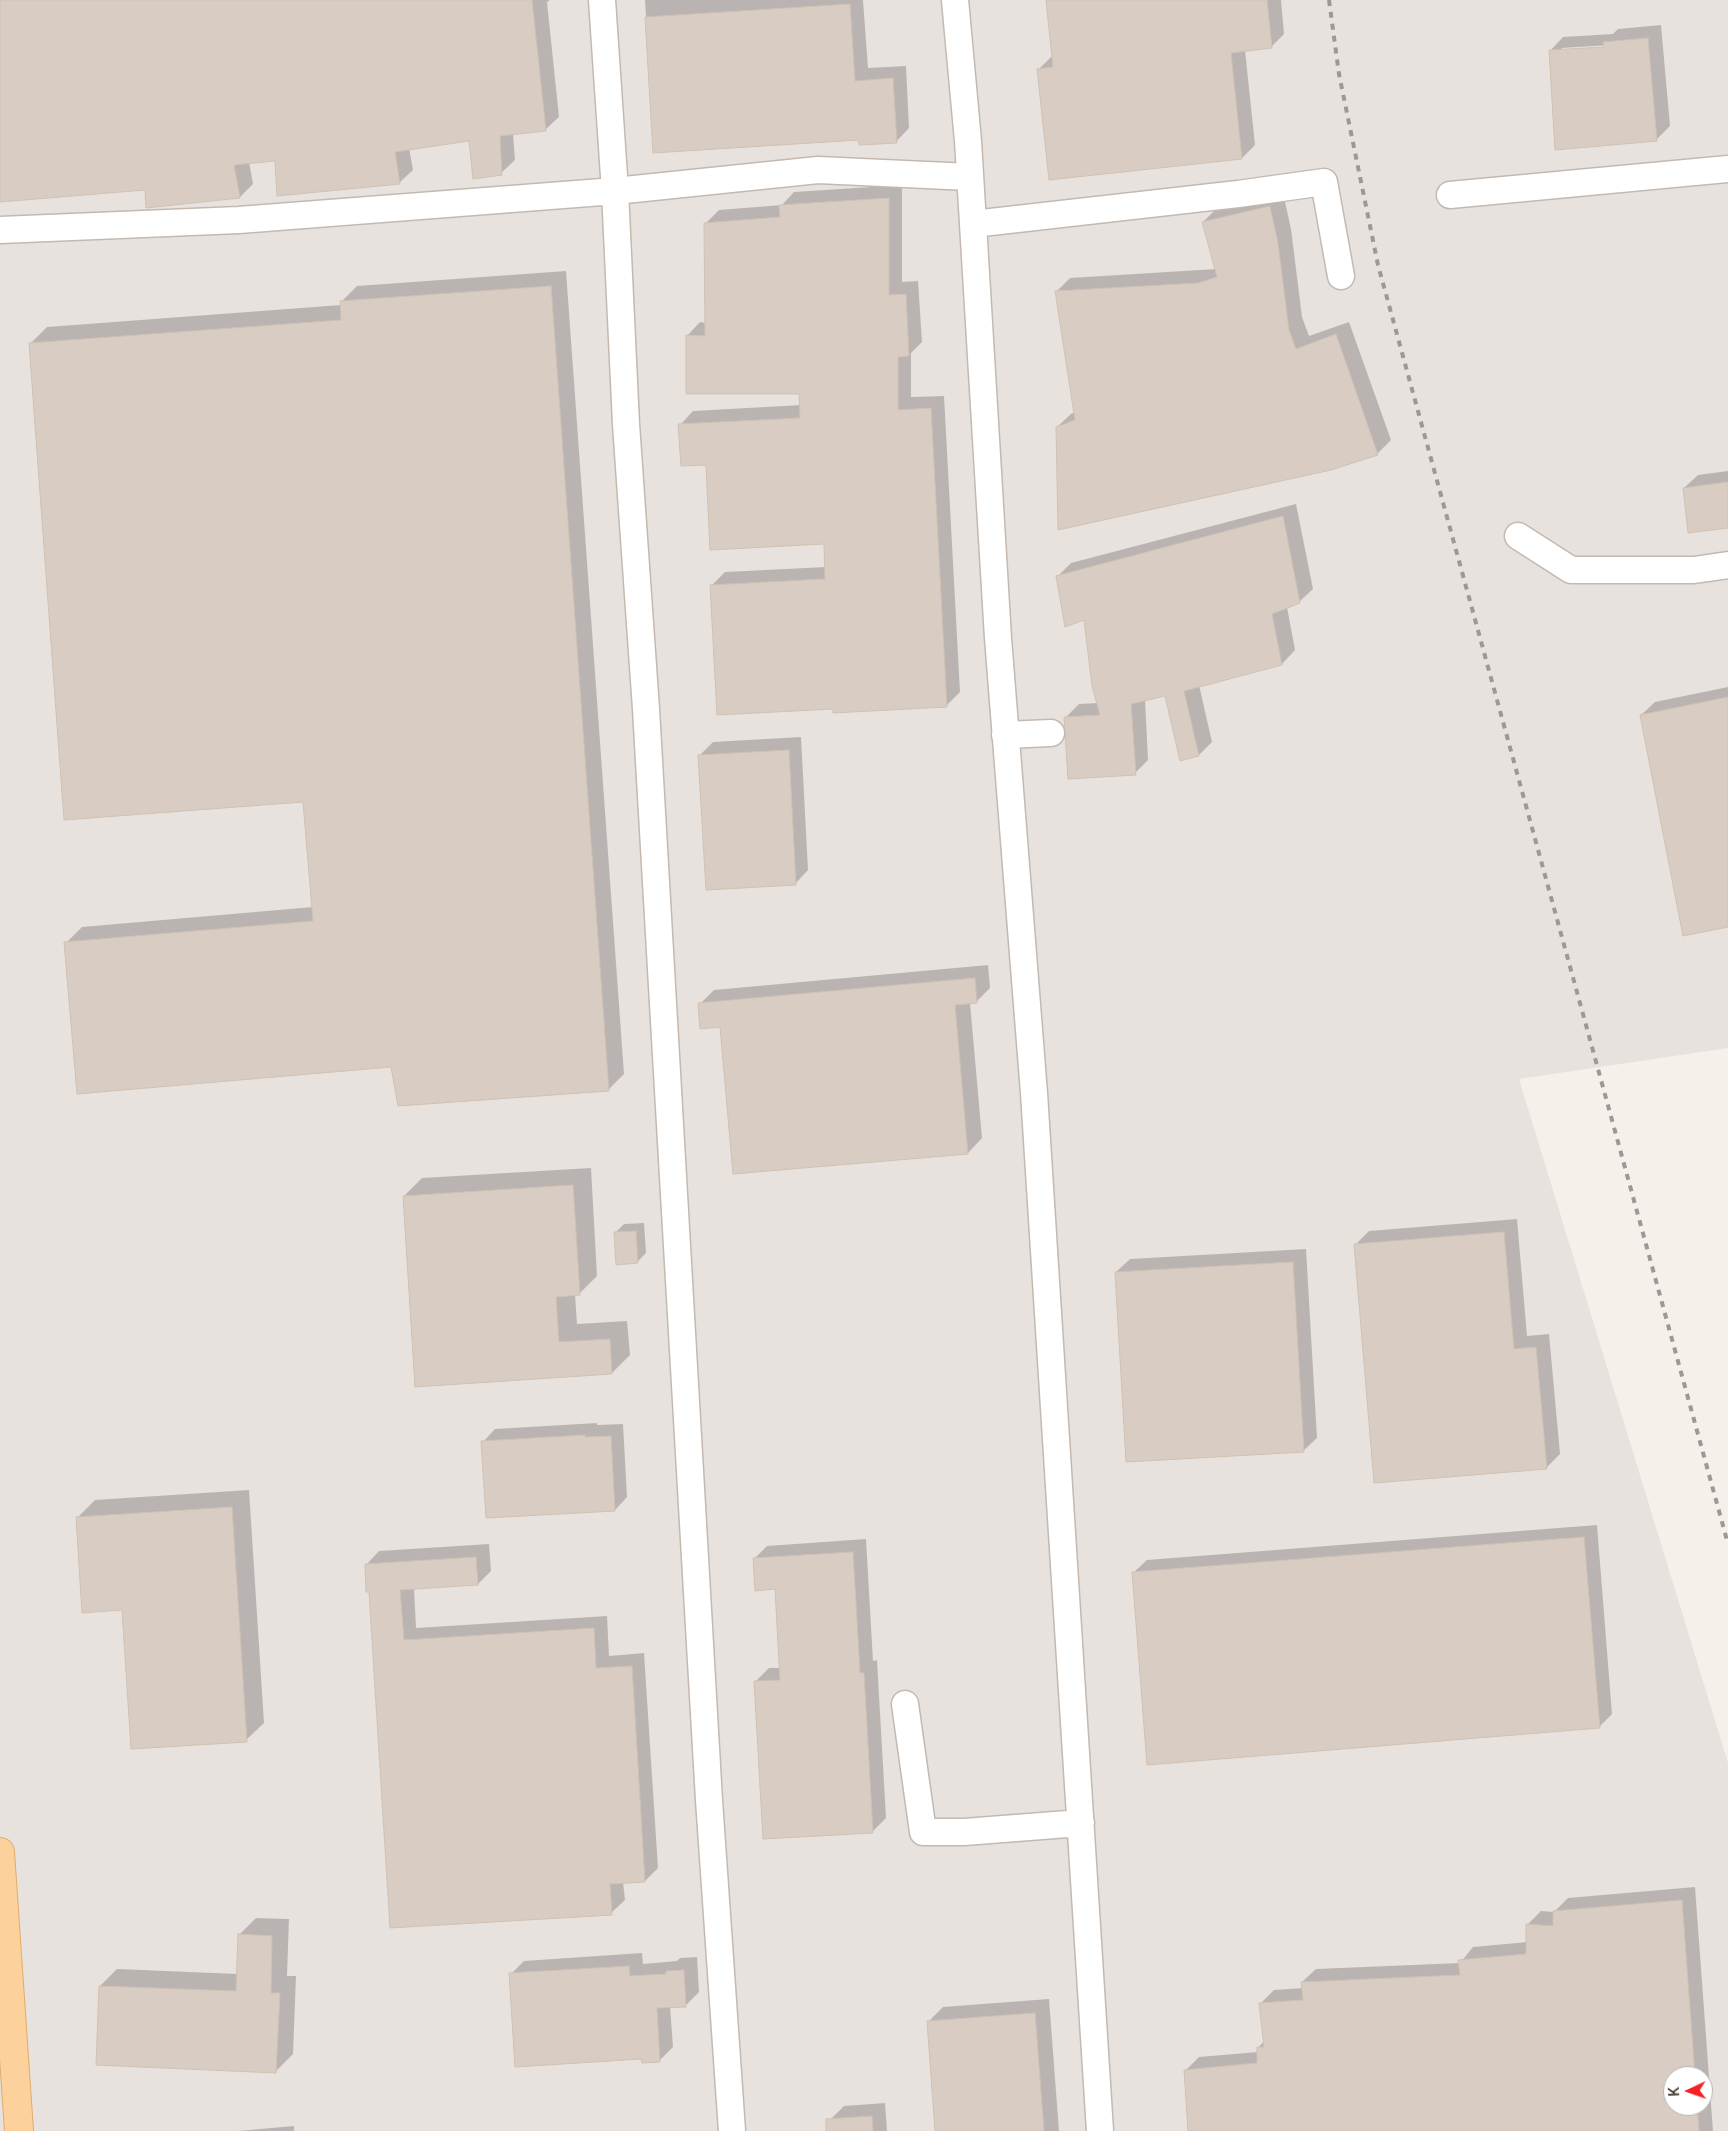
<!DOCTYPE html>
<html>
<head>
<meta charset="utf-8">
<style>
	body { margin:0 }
	#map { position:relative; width:1728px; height:2131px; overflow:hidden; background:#f5f0ea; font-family:Raleway,sans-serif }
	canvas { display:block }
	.north { position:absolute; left:1663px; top:2066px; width:50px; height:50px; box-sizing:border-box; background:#fff; border:1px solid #b6b3af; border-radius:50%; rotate:267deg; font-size:14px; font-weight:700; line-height:20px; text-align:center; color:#494038 }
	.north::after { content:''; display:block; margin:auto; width:18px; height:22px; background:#f52123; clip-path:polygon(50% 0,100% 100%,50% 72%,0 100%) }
</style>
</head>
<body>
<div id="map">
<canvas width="1728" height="2131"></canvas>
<div class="north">K</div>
</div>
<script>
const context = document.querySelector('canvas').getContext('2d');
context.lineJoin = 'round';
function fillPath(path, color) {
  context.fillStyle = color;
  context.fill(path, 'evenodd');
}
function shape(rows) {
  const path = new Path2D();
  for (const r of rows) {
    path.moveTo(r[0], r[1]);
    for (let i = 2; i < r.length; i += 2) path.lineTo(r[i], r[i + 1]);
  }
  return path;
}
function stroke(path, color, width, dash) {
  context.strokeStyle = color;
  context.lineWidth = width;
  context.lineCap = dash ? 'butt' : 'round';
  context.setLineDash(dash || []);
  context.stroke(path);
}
fillPath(shape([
	[0,0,1728,0,1728,1048,1519,1079,1728,1763,1728,2131,0,2131],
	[1673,2076,1703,2076,1703,2106,1673,2106]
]), '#e8e2df');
fillPath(shape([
	[0,0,550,0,547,2,559,117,545,130,513,134,515,160,501,173,470,140,409,148,413,170,399,183,276,159,249,162,253,184,240,197,146,189,0,201],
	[645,0,863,0,868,68,906,66,909,128,896,142,859,138,654,152],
	[1047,0,1281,0,1284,34,1271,47,1245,50,1255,145,1242,158,1039,69,1052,56],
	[1661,25,1670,126,1656,140,1550,51,1563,37,1613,34,1618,29],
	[1610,45,1610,48,1562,51,1562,48],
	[902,185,902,282,918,281,922,342,911,353,911,397,944,396,960,692,947,705,834,707,711,586,725,572,826,567,825,543,707,463,680,425,693,411,801,405,801,393,687,336,700,322,706,323,706,223,719,210,782,205,794,192],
	[1283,193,1291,229,1302,317,1309,336,1349,322,1391,440,1377,454,1057,427,1071,414,1075,412,1057,291,1070,278,1216,269,1203,222,1216,209],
	[566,271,624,1074,608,1090,392,1066,66,943,82,927,313,907,304,801,31,343,47,327,341,305,341,302,357,286],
	[1728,471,1728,527,1684,488,1698,475],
	[1296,504,1313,589,1299,602,1287,607,1295,650,1282,664,1199,685,1212,742,1199,755,1166,694,1145,700,1148,760,1135,773,1065,718,1079,704,1098,703,1085,618,1058,576,1071,563],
	[1728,687,1728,925,1641,715,1655,702],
	[801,737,808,870,795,884,700,755,713,742],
	[988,965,990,988,976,1002,970,1003,982,1138,968,1153,721,1026,700,1004,714,990],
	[591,1168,597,1276,579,1294,575,1294,577,1324,627,1321,630,1355,612,1373,416,1385,404,1196,422,1178],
	[1517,1219,1527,1336,1549,1334,1560,1454,1547,1467,1356,1244,1369,1231],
	[644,1223,646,1253,637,1262,616,1232,624,1224],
	[1306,1249,1317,1438,1303,1451,1116,1272,1130,1259],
	[597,1423,597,1425,623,1424,627,1497,615,1510,483,1442,495,1429],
	[249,1490,264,1723,246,1740,123,1609,77,1518,95,1500],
	[1597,1525,1612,1714,1599,1727,1133,1573,1147,1560],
	[866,1539,873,1661,877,1660,886,1818,872,1832,755,1682,769,1668,780,1668,776,1588,754,1559,767,1546],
	[489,1544,491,1571,478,1584,414,1588,416,1628,607,1616,609,1656,644,1653,658,1868,645,1881,623,1882,625,1900,611,1913,392,1927,370,1591,366,1565,379,1551],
	[1695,1887,1713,2131,1189,2131,1186,2070,1199,2057,1258,2052,1258,2048,1264,2041,1261,2003,1274,1990,1303,1988,1302,1982,1316,1969,1460,1963,1473,1947,1528,1942,1527,1925,1541,1911,1554,1912,1568,1898],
	[1673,2076,1703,2076,1703,2106,1673,2106],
	[256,1918,289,1919,287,1976,296,1976,293,2054,276,2071,100,1986,117,1969,238,1974,239,1935],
	[642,1953,643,1964,677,1961,680,1958,697,1957,699,1992,686,2005,670,2006,673,2047,660,2060,511,1974,524,1961],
	[1049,1999,1059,2131,937,2131,928,2022,943,2007],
	[885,2103,887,2131,831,2131,831,2119,844,2106],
	[294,2126,294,2131,238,2131]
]), '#0003');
const building = shape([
	[0,0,532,0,546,131,500,136,502,175,473,179,469,141,395,152,400,184,277,196,275,161,234,165,240,198,146,208,145,190,0,202,0,0],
	[1046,0,1267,0,1272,48,1231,53,1242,159,1049,180,1037,69,1053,67,1046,0],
	[850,4,855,81,893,78,897,143,859,145,858,140,653,153,645,17,850,4],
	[1648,38,1657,141,1555,150,1549,50,1604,47,1603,42,1648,38],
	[889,198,889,295,906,294,909,356,898,357,898,410,931,408,947,707,833,713,833,709,717,715,710,585,825,579,824,544,710,550,706,465,681,466,678,424,800,418,799,394,686,394,686,335,705,336,704,223,780,217,779,205,889,198],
	[1270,206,1278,243,1289,330,1296,349,1336,334,1378,455,1331,470,1058,530,1056,427,1075,420,1055,291,1198,283,1217,277,1202,222,1270,206],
	[551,286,609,1091,398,1106,391,1067,77,1094,64,942,313,921,303,802,64,820,29,343,341,320,340,301,551,286],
	[1728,482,1728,528,1688,533,1683,488,1728,482],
	[1283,516,1300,603,1272,614,1282,665,1184,691,1199,756,1180,761,1165,696,1131,704,1136,775,1068,779,1064,717,1100,715,1092,686,1084,620,1065,627,1056,576,1283,516],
	[1728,697,1728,927,1683,936,1640,715,1728,697],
	[789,750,796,885,706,890,698,755,789,750],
	[975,978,977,1003,955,1005,968,1154,733,1174,720,1027,700,1029,698,1003,975,978],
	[573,1185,580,1295,556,1297,559,1342,610,1339,612,1374,415,1387,403,1196,573,1185],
	[636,1231,638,1263,616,1265,614,1232,636,1231],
	[1504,1232,1514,1349,1536,1347,1547,1469,1374,1483,1354,1244,1504,1232],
	[1293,1262,1304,1452,1126,1462,1115,1272,1293,1262],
	[585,1435,585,1437,611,1436,615,1511,486,1518,481,1441,585,1435],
	[232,1507,247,1742,131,1749,122,1610,82,1613,76,1517,232,1507],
	[1584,1537,1600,1728,1147,1765,1132,1572,1584,1537],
	[853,1552,860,1673,864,1673,873,1833,763,1839,754,1681,780,1680,775,1589,755,1591,753,1558,853,1552],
	[476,1557,478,1585,400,1590,404,1640,594,1628,596,1668,632,1666,645,1882,610,1884,612,1915,390,1928,369,1592,366,1592,365,1564,476,1557],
	[1682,1900,1695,2076,1673,2076,1673,2106,1697,2106,1699,2131,1188,2131,1184,2070,1257,2063,1257,2047,1264,2047,1259,2003,1303,2000,1301,1982,1460,1975,1458,1960,1526,1954,1526,1924,1553,1926,1553,1911,1682,1900],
	[238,1934,272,1936,271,1993,280,1993,276,2073,96,2065,99,1986,236,1991,238,1934],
	[629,1966,630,1976,666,1974,666,1971,684,1970,686,2007,657,2008,660,2062,642,2063,641,2059,515,2067,509,1973,629,1966],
	[1035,2013,1044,2131,935,2131,927,2021,1035,2013],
	[872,2116,873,2131,826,2131,826,2119,872,2116]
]);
fillPath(building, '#d9cdc3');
stroke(building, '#d1c1b3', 1);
const minor = shape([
	[602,0,615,191,626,424,646,709,709,1800,732,2131],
	[955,0,968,141,998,638,1034,1093,1100,2131],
	[1450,195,1728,169],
	[973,224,1238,194,1324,182,1341,276],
	[0,230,239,220,615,191,818,170,970,177],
	[1518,536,1571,570,1694,570,1728,565],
	[1005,735,1051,733],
	[905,1704,923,1832,964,1832,1081,1823]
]);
const major = shape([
	[0,1852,19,2131]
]);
stroke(minor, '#c3b9b0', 29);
stroke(major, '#e2ab6b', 30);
stroke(minor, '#fff', 26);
stroke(major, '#fcd19c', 28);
stroke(shape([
	[1329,0,1339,74,1378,265,1728,1544]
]), '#999', 4, [6, 6]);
</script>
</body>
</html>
